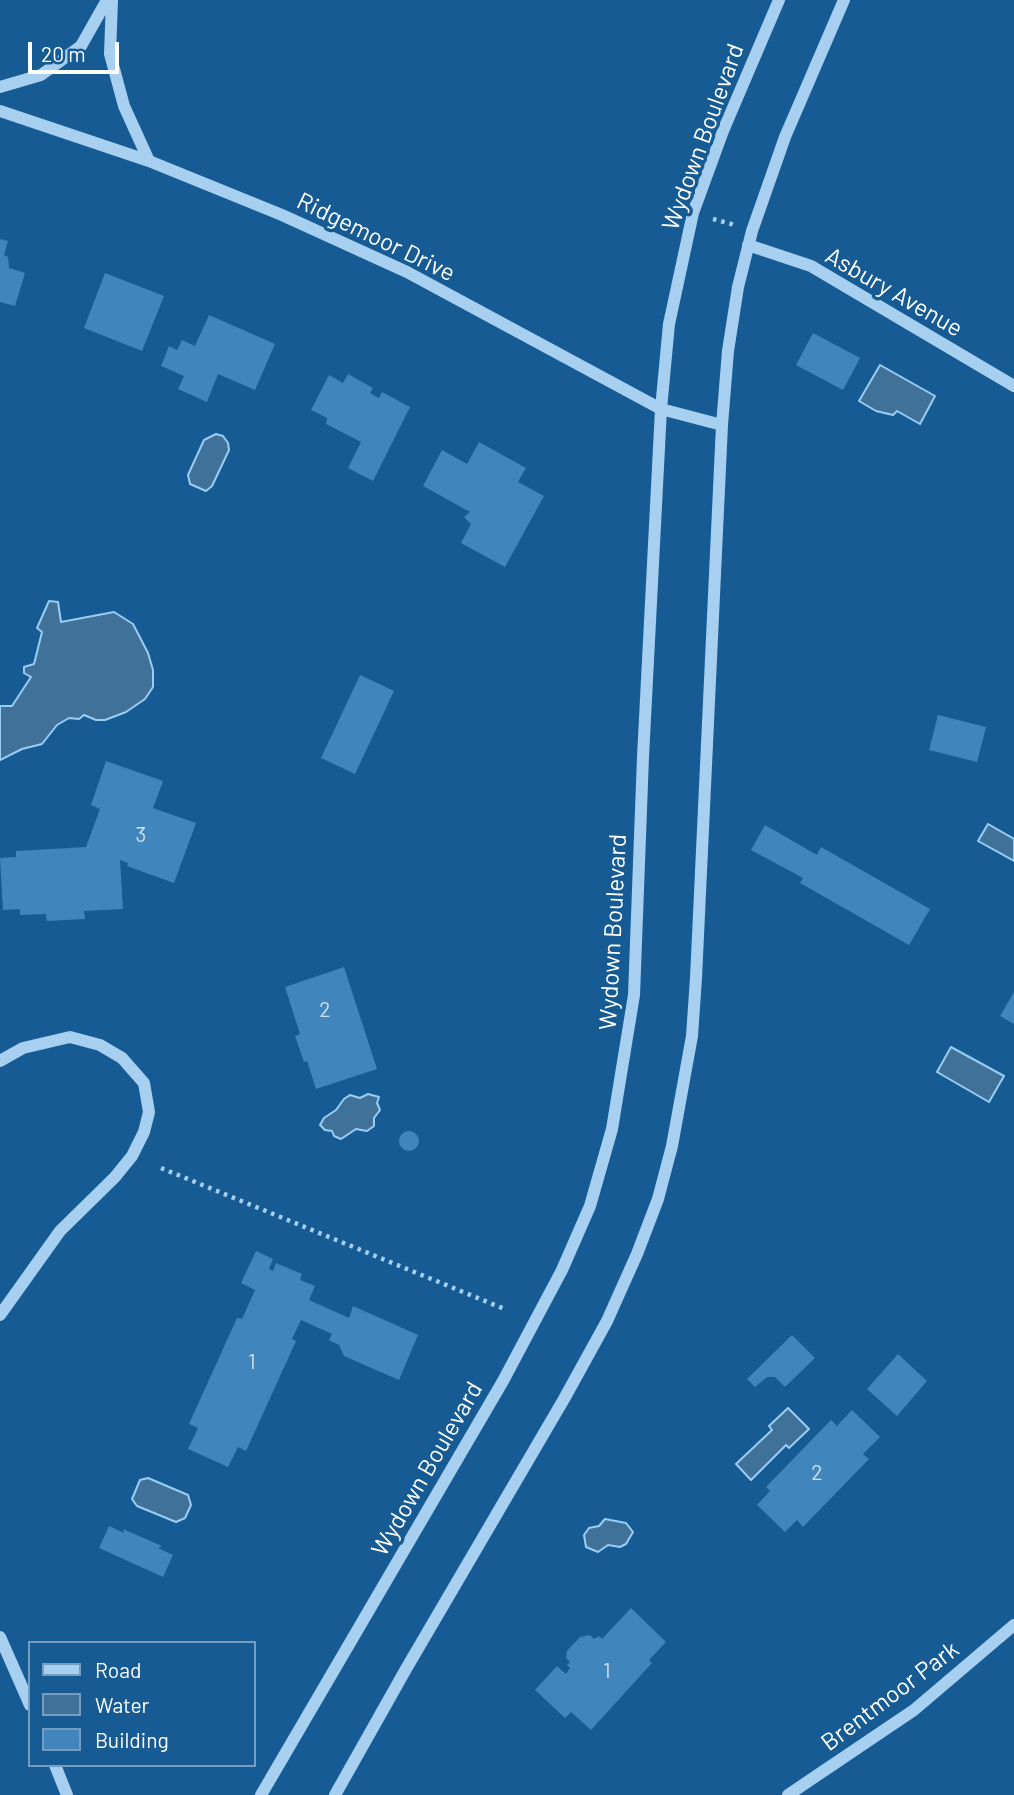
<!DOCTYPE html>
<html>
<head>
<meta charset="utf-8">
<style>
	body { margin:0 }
	#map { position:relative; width:1014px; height:1795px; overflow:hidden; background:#175b94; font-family:Barlow,sans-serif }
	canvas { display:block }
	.legend { position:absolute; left:28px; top:1641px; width:228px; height:126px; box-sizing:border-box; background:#175b94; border:2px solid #749dbf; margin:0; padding:9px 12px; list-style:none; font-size:21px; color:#fff }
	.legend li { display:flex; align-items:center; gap:14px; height:35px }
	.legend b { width:35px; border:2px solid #749dbf }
	.scale { position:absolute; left:28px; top:42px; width:91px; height:32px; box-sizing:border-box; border:4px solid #fff; border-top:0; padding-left:9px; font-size:21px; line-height:24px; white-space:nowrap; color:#fff; -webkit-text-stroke:5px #175b94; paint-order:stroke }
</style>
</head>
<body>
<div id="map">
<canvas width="1014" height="1795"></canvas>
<ul class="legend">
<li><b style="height:9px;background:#a7d0f0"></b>Road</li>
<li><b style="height:19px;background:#407199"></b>Water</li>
<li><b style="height:19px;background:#4085bb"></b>Building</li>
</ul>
<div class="scale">20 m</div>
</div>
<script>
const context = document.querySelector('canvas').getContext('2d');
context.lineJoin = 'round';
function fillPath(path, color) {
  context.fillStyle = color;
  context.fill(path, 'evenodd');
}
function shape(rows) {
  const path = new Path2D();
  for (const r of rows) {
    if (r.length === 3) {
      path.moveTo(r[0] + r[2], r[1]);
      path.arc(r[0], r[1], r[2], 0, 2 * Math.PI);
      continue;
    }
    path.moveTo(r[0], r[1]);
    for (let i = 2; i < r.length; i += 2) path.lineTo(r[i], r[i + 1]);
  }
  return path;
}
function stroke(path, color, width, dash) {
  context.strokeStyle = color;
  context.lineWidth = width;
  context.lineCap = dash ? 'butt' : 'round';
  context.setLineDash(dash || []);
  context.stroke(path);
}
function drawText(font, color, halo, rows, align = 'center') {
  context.font = font + ' Barlow,sans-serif';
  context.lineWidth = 7;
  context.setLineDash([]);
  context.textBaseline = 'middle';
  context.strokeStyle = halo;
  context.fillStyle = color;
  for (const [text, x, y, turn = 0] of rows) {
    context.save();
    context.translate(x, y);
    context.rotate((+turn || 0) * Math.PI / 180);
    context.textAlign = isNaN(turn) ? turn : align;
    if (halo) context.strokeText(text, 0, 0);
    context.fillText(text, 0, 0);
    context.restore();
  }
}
const water = shape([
	[880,365,935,396,920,424,897,411,893,415,876,411,859,401,880,365],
	[216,434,223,436,228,443,229,450,212,486,206,491,190,484,188,475,204,440,216,434],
	[49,601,58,602,61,622,114,612,133,624,148,653,153,670,153,687,145,699,126,712,105,720,96,720,84,715,79,719,69,718,57,725,42,744,22,749,0,760,0,706,12,706,31,677,24,673,24,667,34,664,42,632,37,628,49,601],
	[988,824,1014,839,1014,861,978,841,988,824],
	[951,1047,1004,1076,989,1102,937,1072,951,1047],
	[368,1094,379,1097,377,1103,380,1110,374,1118,374,1126,367,1131,356,1129,341,1139,334,1136,332,1131,325,1130,320,1125,324,1118,336,1110,344,1099,350,1095,360,1098,368,1094],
	[788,1408,809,1429,789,1448,786,1445,751,1480,736,1464,772,1430,769,1426,788,1408],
	[148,1478,188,1495,191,1505,185,1518,176,1522,137,1506,132,1499,140,1480,148,1478],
	[605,1519,626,1523,633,1532,626,1544,620,1547,608,1545,598,1552,586,1547,584,1535,589,1528,599,1526,605,1519]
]);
fillPath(water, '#407199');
stroke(water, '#9acdf3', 2);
fillPath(shape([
	[0,239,8,241,4,255,8,257,9,268,25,273,15,306,0,302],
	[105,273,164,296,142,351,84,328],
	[209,315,275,344,255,390,218,374,207,402,178,389,184,376,161,366,169,346,177,350,182,340,195,346],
	[813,333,860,358,843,390,796,365],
	[348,374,373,388,370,393,379,398,382,392,410,407,373,481,348,468,361,442,326,424,327,418,311,410,329,375,343,383],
	[479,442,526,468,518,482,544,496,505,567,461,543,471,524,464,517,470,512,423,486,442,450,467,464],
	[360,675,394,691,355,774,321,758],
	[938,715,986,727,977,762,929,750],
	[106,761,163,781,153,808,196,823,174,883,127,866,128,863,120,860,123,909,84,911,85,919,47,921,46,914,20,915,20,909,3,910,0,858,16,857,16,851,86,847,100,809,91,805],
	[765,825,817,855,821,847,930,909,909,945,800,883,803,878,751,850],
	[344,967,377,1069,316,1089,307,1061,304,1062,295,1036,300,1034,285,987],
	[1014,992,1014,1024,1000,1016],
	[409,1141,10],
	[256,1251,273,1259,269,1269,273,1271,276,1263,302,1274,300,1280,315,1286,309,1300,349,1318,353,1306,418,1335,399,1380,344,1356,339,1345,329,1340,332,1334,301,1320,292,1339,296,1341,246,1451,238,1447,228,1467,188,1449,198,1428,189,1424,237,1318,242,1319,255,1290,241,1283],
	[792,1335,815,1358,785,1387,775,1377,767,1377,755,1387,747,1379],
	[898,1354,927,1381,897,1416,867,1389],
	[852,1410,880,1437,863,1454,869,1459,803,1527,797,1520,785,1532,757,1505,770,1491,766,1487,831,1420,837,1426],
	[109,1526,124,1533,123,1529,162,1546,158,1548,173,1555,163,1577,99,1548],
	[631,1608,666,1642,649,1660,652,1663,591,1730,571,1712,565,1718,535,1690,557,1666,566,1674,570,1668,567,1665,570,1662,566,1658,567,1651,580,1637,590,1635,594,1639,599,1636,602,1639]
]), '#4085bb');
stroke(shape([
	[713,219,735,225],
	[161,1168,507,1310]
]), '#a7d0f0', 4.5, [3.5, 5]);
stroke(shape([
	[112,0,110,54,124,106,149,161],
	[0,87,41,75,81,46,107,0],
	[0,111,149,161,282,215,407,272,661,409,722,425],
	[748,245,811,266,1014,386],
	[0,1061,23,1048,70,1037,100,1045,122,1058,144,1083,149,1112,144,1132,132,1156,115,1177,60,1231,0,1315],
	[0,1637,30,1705],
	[55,1765,67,1795],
	[261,1795,503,1381,562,1270,590,1206,612,1129,634,995,643,757,661,409,669,324,693,213,723,131,779,0],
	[335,1795,406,1669,564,1399,607,1321,637,1254,658,1199,672,1146,692,1036,696,978,722,425,728,351,738,287,752,231,785,137,844,0],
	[788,1795,914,1710,1014,1625]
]), '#a7d0f0', 12);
drawText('21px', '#cfe0ee', null, [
	["3",141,835],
	["2",325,1010],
	["1",252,1362],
	["2",817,1473],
	["1",607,1671]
]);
drawText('24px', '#fff', '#175b94', [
	["Wydown Boulevard",703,137,-70],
	["Ridgemoor Drive",376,237,26],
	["Asbury Avenue",894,292,30],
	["Wydown Boulevard",613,932,-87],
	["Wydown Boulevard",427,1469,-60],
	["Brentmoor Park",890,1696,-37]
]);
</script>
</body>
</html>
